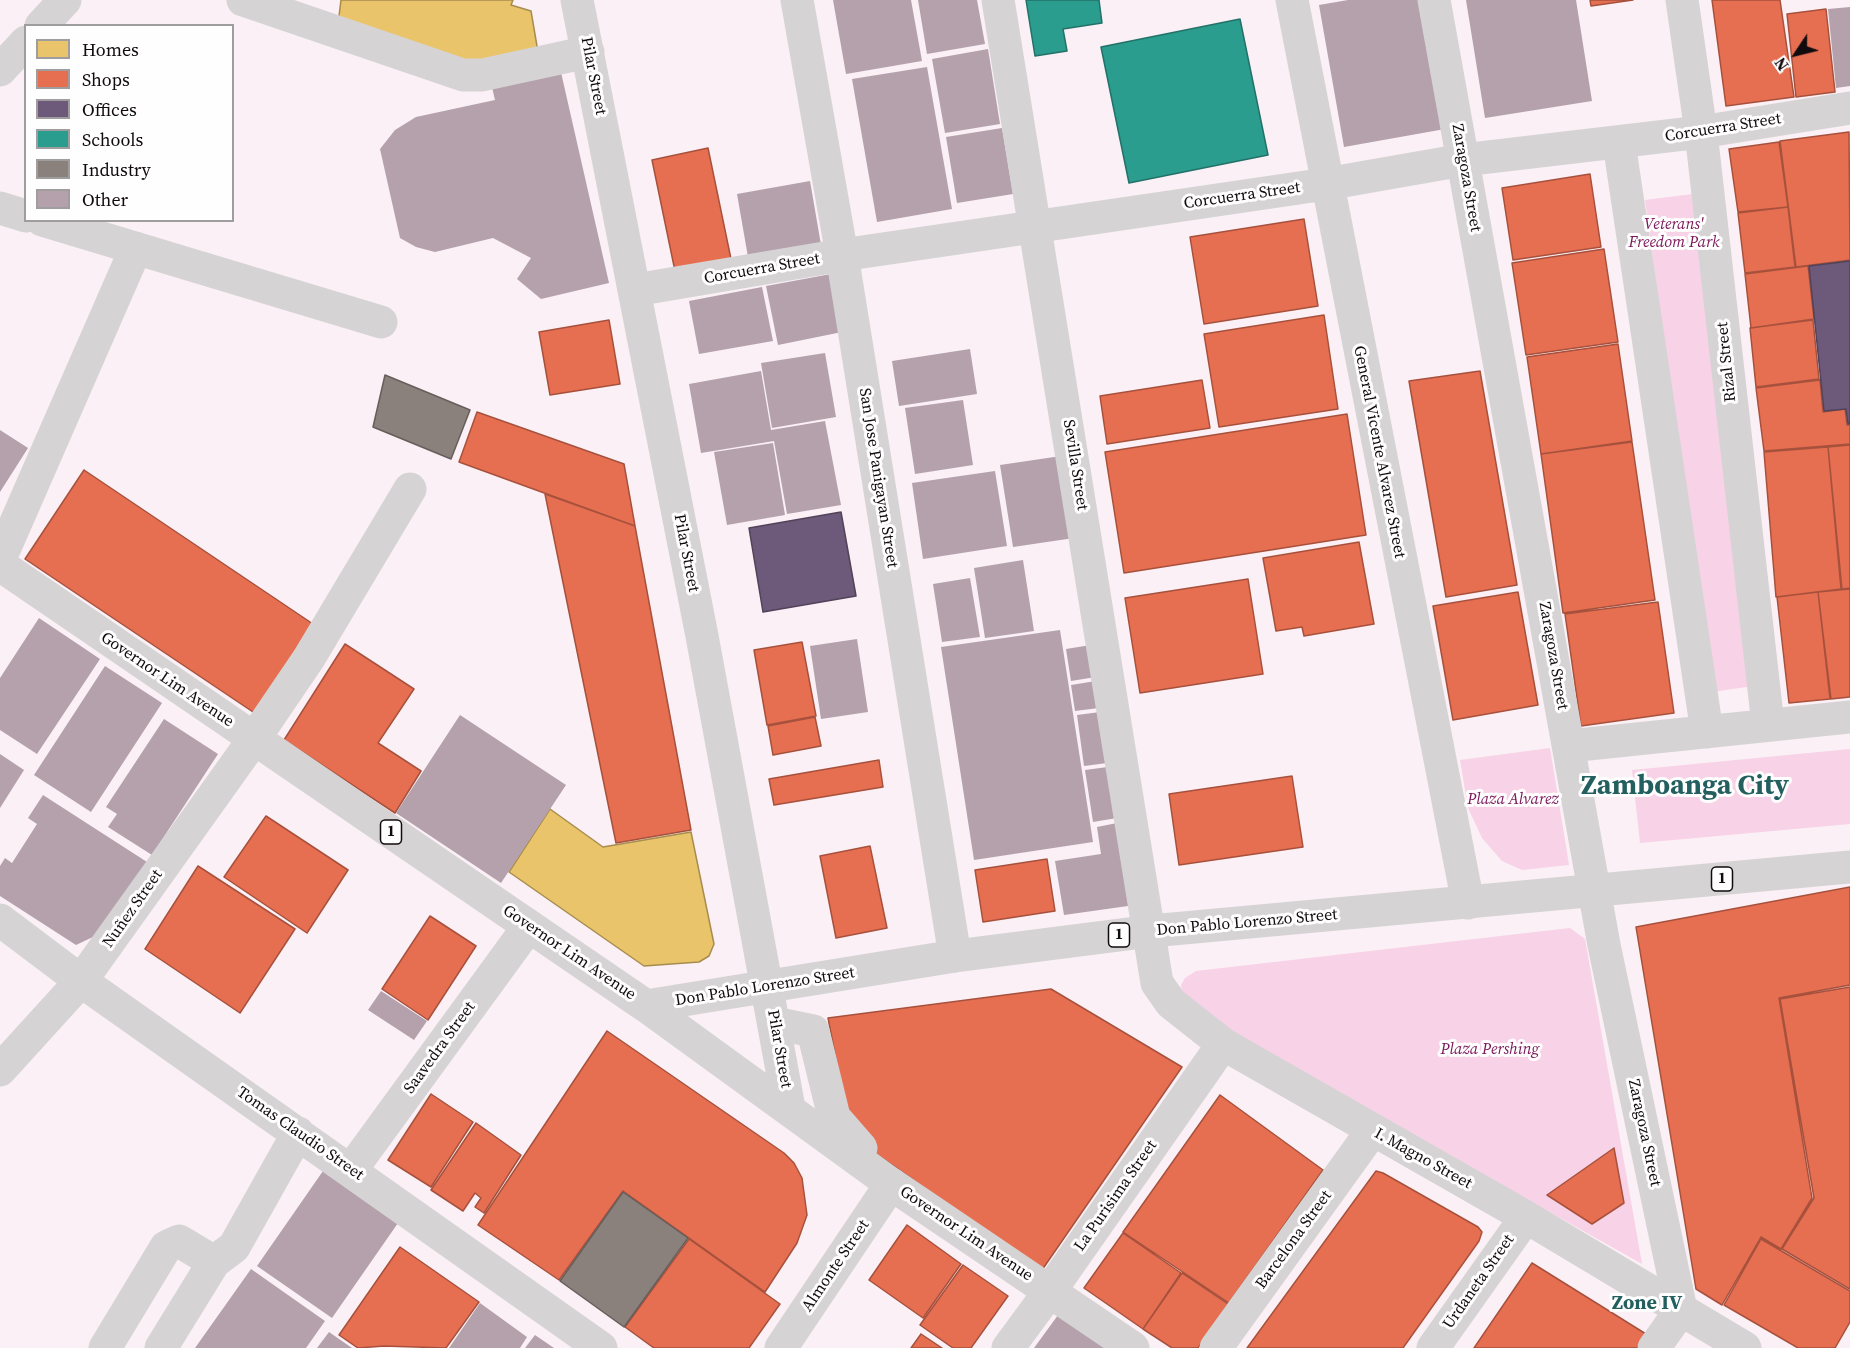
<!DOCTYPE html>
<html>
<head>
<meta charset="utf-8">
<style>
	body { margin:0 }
	#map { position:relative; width:1850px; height:1348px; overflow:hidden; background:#faf0f5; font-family:"Source Serif 4",serif }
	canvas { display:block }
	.legend { position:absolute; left:24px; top:24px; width:210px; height:198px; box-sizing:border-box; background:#fefefe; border:2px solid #a09d9e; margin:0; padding:8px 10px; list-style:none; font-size:18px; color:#120b0e }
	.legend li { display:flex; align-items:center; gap:12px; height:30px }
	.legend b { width:30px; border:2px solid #a09d9e }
	.north { position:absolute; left:1766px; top:24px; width:60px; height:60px; -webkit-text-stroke:4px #fefefe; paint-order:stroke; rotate:235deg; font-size:16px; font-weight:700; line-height:24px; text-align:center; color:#120b0e }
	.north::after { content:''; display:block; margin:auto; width:21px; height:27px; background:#120b0e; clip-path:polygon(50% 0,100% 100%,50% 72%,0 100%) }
</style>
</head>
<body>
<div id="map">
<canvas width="1850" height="1348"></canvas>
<ul class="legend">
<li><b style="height:16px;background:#e9c46a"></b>Homes</li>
<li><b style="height:16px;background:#e76f51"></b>Shops</li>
<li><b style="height:16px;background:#6d597a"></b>Offices</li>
<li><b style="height:16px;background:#2a9d8f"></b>Schools</li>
<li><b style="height:16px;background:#8a817c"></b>Industry</li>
<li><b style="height:16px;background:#b4a1ac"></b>Other</li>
</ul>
<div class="north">N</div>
</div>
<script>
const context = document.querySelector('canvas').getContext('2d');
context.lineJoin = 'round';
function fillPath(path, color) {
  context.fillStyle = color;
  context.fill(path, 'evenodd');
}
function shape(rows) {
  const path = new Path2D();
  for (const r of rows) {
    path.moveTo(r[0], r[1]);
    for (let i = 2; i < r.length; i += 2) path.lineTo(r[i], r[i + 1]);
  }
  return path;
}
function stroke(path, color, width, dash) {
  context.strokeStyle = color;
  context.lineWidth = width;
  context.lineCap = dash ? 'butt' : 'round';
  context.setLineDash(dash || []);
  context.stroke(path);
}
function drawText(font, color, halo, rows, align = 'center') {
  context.font = font + ' "Source Serif 4",serif';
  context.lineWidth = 6;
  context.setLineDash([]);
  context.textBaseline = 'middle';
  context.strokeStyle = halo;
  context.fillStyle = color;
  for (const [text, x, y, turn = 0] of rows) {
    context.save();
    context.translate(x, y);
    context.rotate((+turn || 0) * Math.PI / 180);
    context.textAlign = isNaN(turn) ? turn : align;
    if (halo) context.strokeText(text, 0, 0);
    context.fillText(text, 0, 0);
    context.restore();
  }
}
fillPath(shape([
	[1693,194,1753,686,1712,692,1645,200],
	[1550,748,1569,865,1522,870,1502,861,1482,838,1468,808,1460,760],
	[1850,749,1850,824,1640,843,1632,770],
	[1570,928,1585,939,1642,1264,1199,1015,1182,995,1181,985,1185,978,1196,971]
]), '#f8d2e6');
const homes = shape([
	[341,0,513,0,511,5,531,11,538,52,474,69,338,24,341,0],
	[550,809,603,847,691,832,714,944,709,956,699,962,644,966,509,872,550,809]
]);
fillPath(homes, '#e9c46a');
stroke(homes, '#a88c4e', 1.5);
const shops = shape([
	[1590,0,1633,0,1591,6,1590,0],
	[1712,0,1780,0,1794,97,1726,106,1712,0],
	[1826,9,1835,92,1796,97,1787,14,1826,9],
	[1849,132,1850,260,1796,267,1780,141,1849,132],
	[1779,142,1788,207,1738,212,1729,149,1779,142],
	[708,148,731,259,675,271,652,160,708,148],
	[1590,174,1601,247,1513,260,1502,188,1590,174],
	[1788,207,1795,267,1745,273,1738,213,1788,207],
	[1304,219,1318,306,1204,324,1190,237,1304,219],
	[1604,249,1618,342,1526,355,1512,263,1604,249],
	[1808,266,1814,319,1751,328,1745,274,1808,266],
	[1324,315,1338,409,1219,427,1204,334,1324,315],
	[609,320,620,384,550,395,539,332,609,320],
	[1813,320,1819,379,1756,387,1750,328,1813,320],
	[1618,344,1632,441,1541,454,1527,357,1618,344],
	[1480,371,1517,585,1446,597,1409,381,1480,371],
	[1202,380,1210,428,1107,444,1100,396,1202,380],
	[1820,380,1823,412,1845,409,1847,425,1850,425,1850,444,1764,451,1756,388,1820,380],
	[477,412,624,464,635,526,459,462,477,412],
	[1347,414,1366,535,1124,573,1105,452,1347,414],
	[1632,442,1655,600,1563,613,1541,454,1632,442],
	[1850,445,1850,588,1842,589,1828,447,1850,445],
	[1828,447,1841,589,1776,597,1764,452,1828,447],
	[84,470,316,626,256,714,25,559,84,470],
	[545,494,635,526,691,830,616,843,545,494],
	[1359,542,1374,624,1304,636,1302,627,1276,631,1263,558,1359,542],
	[1248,579,1263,674,1140,693,1125,598,1248,579],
	[1850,589,1850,697,1831,699,1818,592,1850,589],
	[1518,592,1538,705,1453,720,1433,606,1518,592],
	[1818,592,1830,699,1789,703,1777,597,1818,592],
	[1658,602,1674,713,1581,726,1565,614,1658,602],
	[802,642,816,716,767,725,754,650,802,642],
	[345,644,414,689,378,743,421,771,395,813,284,740,345,644],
	[815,717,821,746,773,755,768,726,815,717],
	[879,760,883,787,774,805,769,779,879,760],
	[1292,776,1303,847,1179,865,1169,794,1292,776],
	[266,816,348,870,307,933,224,877,266,816],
	[870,846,887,928,836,938,820,856,870,846],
	[1047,859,1055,911,983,922,975,870,1047,859],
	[198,866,295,929,240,1013,145,949,198,866],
	[1850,887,1850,985,1779,998,1812,1198,1781,1249,1761,1237,1722,1305,1696,1289,1636,927,1850,887],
	[430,916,476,946,428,1020,382,989,430,916],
	[1850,987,1850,1289,1782,1249,1814,1198,1780,999,1850,987],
	[1051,989,1182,1067,1042,1270,851,1136,828,1018,1051,989],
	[607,1031,784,1153,794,1163,802,1178,807,1215,797,1243,765,1292,623,1191,559,1280,478,1225,607,1031],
	[431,1094,473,1122,431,1187,388,1160,431,1094],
	[1220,1095,1323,1170,1229,1303,1123,1232,1220,1095],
	[476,1123,521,1155,484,1213,475,1207,481,1198,475,1193,463,1211,431,1190,476,1123],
	[1614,1148,1624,1203,1592,1224,1547,1195,1614,1148],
	[1376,1171,1383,1173,1478,1227,1482,1232,1479,1241,1403,1348,1247,1348,1376,1171],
	[907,1225,961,1264,923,1318,869,1280,907,1225],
	[1123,1233,1181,1273,1143,1329,1084,1288,1123,1233],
	[689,1239,780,1304,749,1348,654,1348,625,1327,689,1239],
	[1761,1239,1850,1291,1850,1322,1835,1348,1798,1348,1724,1305,1761,1239],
	[400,1247,479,1302,446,1348,384,1346,358,1348,339,1335,400,1247],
	[1532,1263,1646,1334,1637,1348,1474,1348,1532,1263],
	[963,1265,1008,1296,971,1348,953,1348,920,1325,963,1265],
	[1182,1273,1228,1304,1198,1348,1172,1348,1143,1329,1182,1273],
	[921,1334,942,1348,911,1348,921,1334]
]);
fillPath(shops, '#e76f51');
stroke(shops, '#a7513d', 1.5);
const offices = shape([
	[1850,261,1850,424,1848,424,1846,409,1824,411,1809,266,1850,261],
	[841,512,856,596,763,612,749,528,841,512]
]);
fillPath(offices, '#6d597a');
stroke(offices, '#52425a', 1.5);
const schools = shape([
	[1026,0,1099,0,1102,23,1063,29,1067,51,1035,56,1026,0],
	[1240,19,1268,155,1129,183,1101,47,1240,19]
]);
fillPath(schools, '#2a9d8f');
stroke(schools, '#237168', 1.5);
const industry = shape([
	[385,375,470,410,451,459,373,427,385,375],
	[623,1192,688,1238,624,1327,560,1281,623,1192]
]);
fillPath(industry, '#8a817c');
stroke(industry, '#665e5b', 1.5);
fillPath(shape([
	[833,0,911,0,922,61,846,74],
	[918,0,977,0,985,44,927,54],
	[1348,0,1422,0,1445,129,1344,147,1319,5],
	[1466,0,1576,0,1592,101,1485,118],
	[1850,7,1850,86,1836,88,1828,9],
	[988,49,1000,124,945,133,932,59],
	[927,67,952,209,877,222,852,79],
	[560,68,609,283,541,299,517,279,531,258,493,238,435,252,416,247,400,238,380,149,395,130,416,117,495,100,491,83],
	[1002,128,1013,194,957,203,946,137],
	[810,181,821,245,748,257,737,194],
	[831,274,842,332,778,345,766,286],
	[762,287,773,341,699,354,689,301],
	[970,349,977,394,899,406,892,361],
	[825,353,836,417,772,428,761,363],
	[761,371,771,430,825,421,841,505,787,514,774,441,701,453,689,384],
	[963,400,973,465,915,474,905,408],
	[0,430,28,448,0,492],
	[773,443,785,515,727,525,714,452],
	[1061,456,1074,538,1013,547,1000,465],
	[995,471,1007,546,923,559,912,483],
	[1023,560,1034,631,985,638,974,568],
	[970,578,980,637,942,642,933,584],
	[39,618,100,659,37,754,0,730,0,678],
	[1060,630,1093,842,974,860,941,647],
	[857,639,868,712,821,719,810,646],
	[1097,644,1102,676,1071,681,1066,649],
	[105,666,162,703,91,812,34,775],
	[1102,680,1107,707,1075,711,1071,685],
	[1108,711,1115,762,1084,766,1077,715],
	[460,715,566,785,501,883,396,813],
	[164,719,218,754,152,855,108,827,117,814,106,807],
	[0,754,24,770,0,808],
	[1115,766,1123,817,1093,822,1085,770],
	[43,795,147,862,95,936,76,945,0,896,0,866,5,858,12,863,37,824,28,818],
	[1122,822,1135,905,1064,915,1055,861,1101,854,1097,827],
	[381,991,427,1021,414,1040,368,1010],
	[323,1171,398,1223,332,1318,257,1266],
	[251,1269,325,1321,306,1348,195,1348],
	[480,1303,527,1337,520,1348,449,1348],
	[1061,1311,1111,1348,1034,1348],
	[329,1332,352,1348,317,1348],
	[535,1335,554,1348,525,1348]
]), '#b4a1ac');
stroke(shape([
	[243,0,463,75,482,75,588,52],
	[577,0,702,636,789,1108],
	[797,0,842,255,955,956],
	[998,0,1157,983,1171,1003,1223,1044,1526,1217,1745,1348],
	[1292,0,1468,903],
	[1434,0,1604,945,1681,1310,1654,1348],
	[1682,0,1701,132,1768,725],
	[41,26,65,0],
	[0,70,26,42],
	[1619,143,1707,732],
	[0,208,26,216],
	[42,220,381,322],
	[635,290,842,255,1326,184,1463,160,1701,132,1850,108],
	[0,559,136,248],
	[254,739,309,658,410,489],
	[1569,746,1850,717],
	[0,920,81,981,601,1348],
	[774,1023,813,1031,834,1117,861,1148,856,1157],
	[351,1170,529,926],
	[1050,1291,1223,1044],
	[105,1348,166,1247,179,1241,214,1262],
	[161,1348,214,1262,234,1247,298,1133],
	[781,1348,891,1184],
	[1216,1348,1372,1131],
	[1433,1348,1526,1217]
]), '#d6d3d4', 33);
stroke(shape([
	[0,565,646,1006,891,1184,1133,1348],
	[646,1006,955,956,1151,931,1850,867],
	[0,1070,81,981,254,739],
	[1008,1348,1050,1291]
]), '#d6d3d4', 33);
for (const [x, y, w] of [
	[391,832,21],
	[1722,879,21],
	[1119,935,21]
]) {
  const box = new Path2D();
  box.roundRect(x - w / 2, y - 12, w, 24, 4.5);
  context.fillStyle = '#fefefe';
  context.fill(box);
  stroke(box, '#120b0e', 1.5);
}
drawText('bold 15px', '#120b0e', null, [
	["1",391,832],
	["1",1722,879],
	["1",1119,935]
]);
drawText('16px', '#120b0e', '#fefefe', [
	["Pilar Street",593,76,79],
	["Corcuerra Street",1723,128,-9],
	["Zaragoza Street",1466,178,80],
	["Corcuerra Street",1242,196,-8],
	["Corcuerra Street",762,269,-10],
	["Rizal Street",1727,362,-96],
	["General Vicente Alvarez Street",1379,452,79],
	["Sevilla Street",1075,465,81],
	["San Jose Panigayan Street",878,478,81],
	["Pilar Street",686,553,79],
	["Zaragoza Street",1553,656,80],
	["Governor Lim Avenue",167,680,34],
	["Nuñez Street",133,909,-55],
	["Don Pablo Lorenzo Street",1247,923,-5],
	["Governor Lim Avenue",569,953,34],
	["Don Pablo Lorenzo Street",765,987,-9],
	["Saavedra Street",440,1048,-54],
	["Pilar Street",779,1049,80],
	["Zaragoza Street",1644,1133,78],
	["Tomas Claudio Street",300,1134,35],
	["I. Magno Street",1423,1159,29],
	["La Purisima Street",1116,1196,-55],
	["Governor Lim Avenue",966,1234,34],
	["Barcelona Street",1294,1240,-54],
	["Almonte Street",836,1266,-56],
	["Urdaneta Street",1479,1282,-55]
]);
drawText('italic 16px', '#7b1758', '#fefefe', [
	["Veterans'",1674,225],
	["Freedom Park",1674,243],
	["Plaza Alvarez",1513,800],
	["Plaza Pershing",1490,1050]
]);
drawText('bold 20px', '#245f5f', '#fefefe', [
	["Zone IV",1647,1304]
]);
drawText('bold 28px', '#245f5f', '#fefefe', [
	["Zamboanga City",1685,787]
]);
</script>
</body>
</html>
